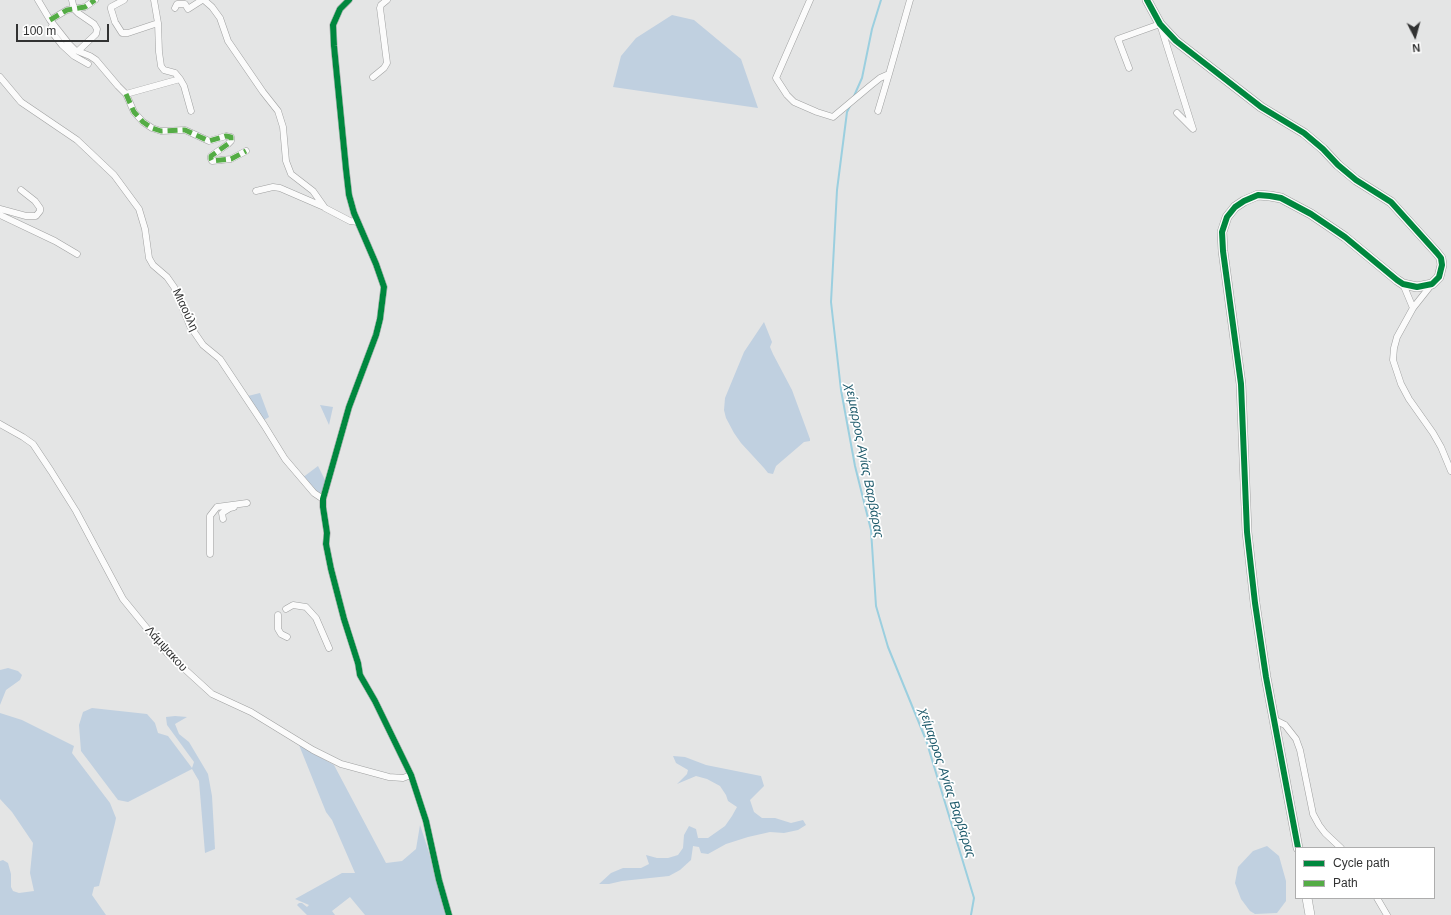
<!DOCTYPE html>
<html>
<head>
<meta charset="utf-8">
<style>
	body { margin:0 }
	#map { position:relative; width:1451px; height:915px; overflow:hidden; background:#e4e5e5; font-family:Helvetica,sans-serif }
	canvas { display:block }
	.legend { position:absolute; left:1295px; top:847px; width:140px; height:52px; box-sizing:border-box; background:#fff; border:1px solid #adadad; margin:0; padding:5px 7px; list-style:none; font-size:12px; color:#313232 }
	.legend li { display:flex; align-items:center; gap:8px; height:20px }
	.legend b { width:20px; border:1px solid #adadad }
	.north { position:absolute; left:1395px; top:16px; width:40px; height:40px; -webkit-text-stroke:3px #fff; paint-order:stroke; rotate:174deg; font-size:11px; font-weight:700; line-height:16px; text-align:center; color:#313232 }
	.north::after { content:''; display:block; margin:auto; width:14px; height:18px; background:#313232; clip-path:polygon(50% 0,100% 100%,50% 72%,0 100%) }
	.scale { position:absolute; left:16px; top:24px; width:93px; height:18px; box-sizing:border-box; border:2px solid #313232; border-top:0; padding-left:5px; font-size:12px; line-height:14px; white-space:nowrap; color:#313232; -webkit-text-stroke:3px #fff; paint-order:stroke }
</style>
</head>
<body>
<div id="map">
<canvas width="1451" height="915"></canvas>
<ul class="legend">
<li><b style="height:5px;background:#00873e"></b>Cycle path</li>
<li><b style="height:5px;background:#54ac45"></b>Path</li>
</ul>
<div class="north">N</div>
<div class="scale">100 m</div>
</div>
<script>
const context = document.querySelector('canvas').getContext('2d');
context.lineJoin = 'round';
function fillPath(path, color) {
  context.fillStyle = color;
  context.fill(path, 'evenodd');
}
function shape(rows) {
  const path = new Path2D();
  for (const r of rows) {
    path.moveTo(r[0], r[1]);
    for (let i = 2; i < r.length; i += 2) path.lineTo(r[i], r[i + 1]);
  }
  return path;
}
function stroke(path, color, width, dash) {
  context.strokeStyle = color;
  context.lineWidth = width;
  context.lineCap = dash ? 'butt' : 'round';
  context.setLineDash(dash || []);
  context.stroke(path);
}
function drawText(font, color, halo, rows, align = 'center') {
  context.font = font + ' Helvetica,sans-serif';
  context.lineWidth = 3.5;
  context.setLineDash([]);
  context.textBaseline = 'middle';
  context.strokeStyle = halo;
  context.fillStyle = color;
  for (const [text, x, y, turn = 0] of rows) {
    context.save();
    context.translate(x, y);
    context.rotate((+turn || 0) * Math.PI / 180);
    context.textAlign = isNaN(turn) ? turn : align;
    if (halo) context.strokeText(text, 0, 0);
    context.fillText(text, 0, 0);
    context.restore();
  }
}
fillPath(shape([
	[672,15,694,20,741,59,758,108,613,87,621,56,636,38],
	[764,322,772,342,770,347,773,354,792,390,810,439,810,441,804,442,776,466,773,474,768,473,764,468,741,443,734,433,726,418,724,410,725,398,744,352],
	[260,393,269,417,264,420,248,396],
	[320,405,333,407,329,425],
	[318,466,326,482,324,493,321,494,315,492,302,478],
	[8,668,18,671,22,675,20,680,6,690,0,705,0,670],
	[92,708,147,714,155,723,158,733,168,736,192,768,194,762,167,725,166,717,175,716,187,717,175,724,179,734,189,742,208,774,212,796,215,849,205,853,199,781,192,769,128,802,118,800,81,751,79,725,83,712],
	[0,713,22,720,74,746,72,753,110,803,116,818,115,823,99,886,94,887,92,895,106,915,0,915,0,861,3,860,8,863,11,874,11,887,13,891,19,893,34,891,30,873,33,843,12,812,0,799],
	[299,745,334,765,386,863,402,861,416,849,420,825,428,849,446,915,365,915,350,897,332,911,335,915,307,915,297,905,299,903,302,903,307,907,309,905,295,899,342,873,355,873,332,820,326,812],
	[673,756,685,757,706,765,761,776,764,786,750,800,754,812,762,818,775,818,791,823,803,820,806,825,798,830,784,833,770,832,748,837,726,844,708,854,701,853,699,847,693,846,691,860,680,870,669,876,622,881,609,884,599,884,611,873,623,868,641,868,649,864,646,855,657,858,668,858,678,855,683,848,684,835,689,826,696,829,698,838,708,838,725,826,732,816,737,807,728,801,726,795,720,786,707,779,696,776,677,784,687,774,688,770,676,763],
	[1267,846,1279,856,1286,881,1286,901,1277,913,1255,914,1250,911,1241,899,1235,883,1238,867,1253,851]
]), '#c0d0e0');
stroke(shape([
	[854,96,862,78,872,29,881,0],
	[850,106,847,112,837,190,831,302,841,390,855,466,871,530,876,606,888,647,926,740,974,898,971,915]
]), '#9bcfdf', 2);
const street = shape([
	[38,0,50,20,69,44,75,50,90,56,96,60,118,86,126,94],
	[72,0,74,9,78,13,94,24,97,29,96,34,78,51],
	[124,0,111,7,111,9,115,22,122,33,128,33,158,23],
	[154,0,158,23,159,52,161,66,164,70,175,73,180,79,184,86,191,111],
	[204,0,212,7,220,18,228,41,263,92,278,111,283,127,286,161,291,174,313,191,325,208,350,221,358,222],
	[349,0,340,9,333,25,334,46,346,169,349,195,354,213,376,264,384,287,380,319,376,335,349,407,323,499,323,507,327,533,326,544,331,569,344,619,358,663,360,675,375,701,411,775,426,821,439,880,449,915],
	[810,0,776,78,787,95,794,102,817,112,833,117,870,86,880,78,889,74,910,0],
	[175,8,177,4,185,4,188,9,202,0],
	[50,20,67,10,85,7,95,0],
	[53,24,51,28,51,31,62,45,74,56,88,64],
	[1129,68,1118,39,1160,24,1193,129,1177,113],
	[0,77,21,102,77,140,114,175,139,209,145,229,149,258,153,265,167,277,174,287,190,326,203,345,220,359,264,425,285,459,314,493,323,499],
	[373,77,384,68,387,63,380,8,381,5,387,0],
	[126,94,134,112,143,122,152,128,161,131,185,130,209,141,226,136,231,137,231,141,228,144,211,156,211,159,212,161,231,159,246,151],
	[126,94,180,79],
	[878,111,889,74],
	[256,191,273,187,280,188,324,207],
	[0,209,26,216,36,216,40,211,40,208,35,201,21,190],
	[0,215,55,241,77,254],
	[1403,284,1413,308],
	[1432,284,1413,308,1397,337,1394,348,1393,360,1401,384,1409,399,1433,433,1441,447,1451,471],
	[0,424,23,437,33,444,51,471,76,511,123,599,167,653,212,694,251,712,313,750,341,764,389,777,403,778,411,775],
	[223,519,222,513,230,508,234,507],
	[210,554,210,516,217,507,247,503],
	[286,609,293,605,306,607,316,618,329,648],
	[278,615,278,629,281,634,287,637],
	[1275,720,1285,725,1296,739,1300,750,1313,814,1319,825,1325,833,1341,848],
	[1377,898,1387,915]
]);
const secondary = shape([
	[1147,0,1160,24,1176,41,1261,107,1304,133,1323,149,1338,165,1356,180,1391,202,1437,253,1441,258,1442,265,1439,277,1432,284,1417,287,1403,284,1397,280,1345,237,1311,214,1281,198,1270,196,1258,195,1244,201,1235,207,1227,217,1222,232,1223,251,1241,384,1247,532,1255,603,1266,677,1298,848],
	[1307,898,1310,915]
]);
stroke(street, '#9fa0a0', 7);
stroke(secondary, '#9fa0a0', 10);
stroke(street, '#fbfbfb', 6);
stroke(secondary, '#fbfbfb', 9);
stroke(shape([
	[50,20,67,10,85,7,95,0],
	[126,94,134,112,143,122,152,128,161,131,185,130,209,141,226,136,231,137,231,141,228,144,211,156,211,159,212,161,231,159,246,151]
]), '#54ac45', 5, [10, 5]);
stroke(shape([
	[349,0,340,9,333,25,334,46,346,169,349,195,354,213,376,264,384,287,380,319,376,335,349,407,323,499,323,507,327,533,326,544,331,569,344,619,358,663,360,675,375,701,411,775,426,821,439,880,449,915],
	[1147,0,1160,24,1176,41,1261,107,1304,133,1323,149,1338,165,1356,180,1391,202,1437,253,1441,258,1442,265,1439,277,1432,284,1417,287,1403,284,1397,280,1345,237,1311,214,1281,198,1270,196,1258,195,1244,201,1235,207,1227,217,1222,232,1223,251,1241,384,1247,532,1255,603,1266,677,1298,848]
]), '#00873e', 6);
drawText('12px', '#313232', '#fff', [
	["Μιαούλη",185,310,65],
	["Λάμψακου",166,649,48]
]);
drawText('italic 13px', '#1f5b6c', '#fff', [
	["χείμαρρος Αγίας Βαρβάρας",864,461,79],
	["χείμαρρος Αγίας Βαρβάρας",947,783,72]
]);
</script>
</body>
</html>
